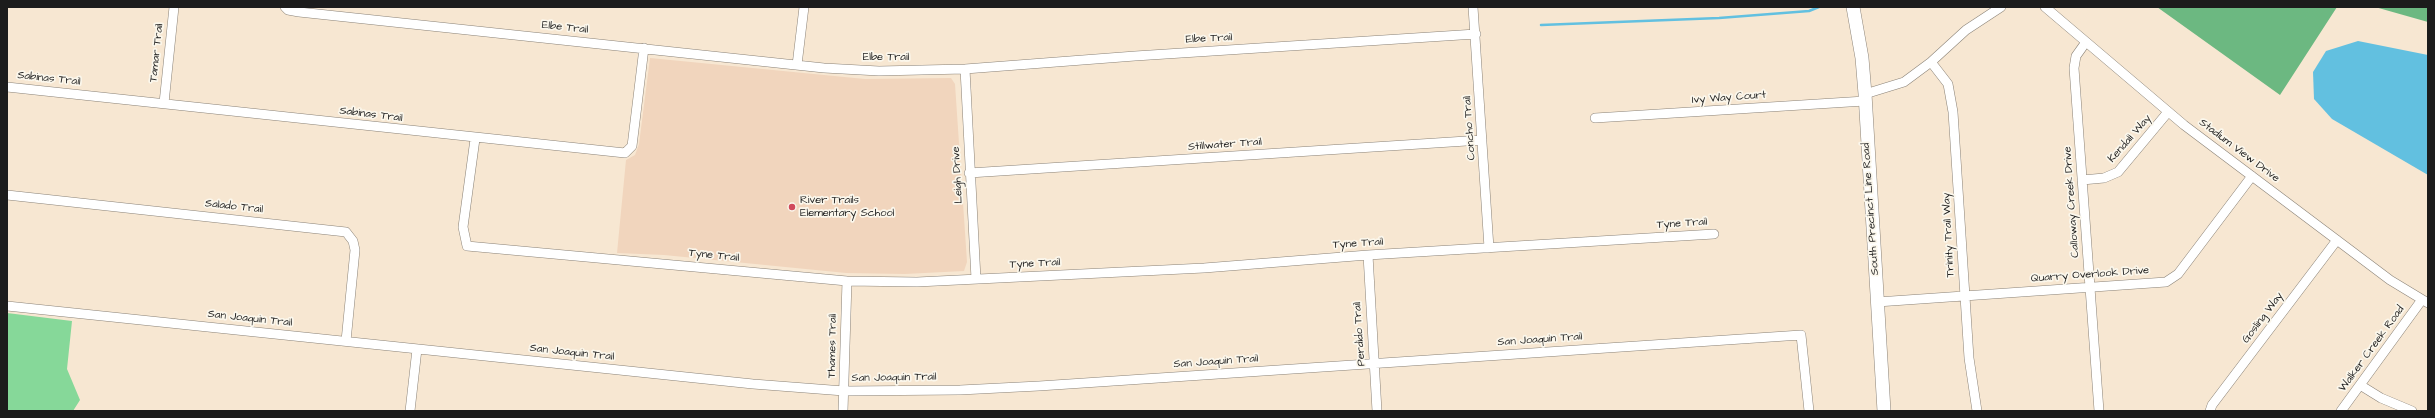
<!DOCTYPE html>
<html>
<head>
<meta charset="utf-8">
<style>
	body { margin:0 }
	#map { position:relative; width:2435px; height:418px; overflow:hidden; background:#f7e7d2; font-family:"Architects Daughter",sans-serif }
	canvas { display:block }
	.frame { position:absolute; inset:0; border:8px solid #1c1c1c; pointer-events:none }
</style>
</head>
<body>
<div id="map">
<canvas width="2435" height="418"></canvas>
<div class="frame"></div>
</div>
<script>
const context = document.querySelector('canvas').getContext('2d');
context.lineJoin = 'round';
function fillPath(path, color) {
  context.fillStyle = color;
  context.fill(path, 'evenodd');
}
function shape(rows) {
  const path = new Path2D();
  for (const r of rows) {
    path.moveTo(r[0], r[1]);
    for (let i = 2; i < r.length; i += 2) path.lineTo(r[i], r[i + 1]);
  }
  return path;
}
function stroke(path, color, width, dash) {
  context.strokeStyle = color;
  context.lineWidth = width;
  context.lineCap = dash ? 'butt' : 'round';
  context.setLineDash(dash || []);
  context.stroke(path);
}
function drawText(font, color, halo, rows, align = 'center') {
  context.font = font + ' "Architects Daughter",sans-serif';
  context.lineWidth = 3.5;
  context.setLineDash([]);
  context.textBaseline = 'middle';
  context.strokeStyle = halo;
  context.fillStyle = color;
  for (const [text, x, y, turn = 0] of rows) {
    context.save();
    context.translate(x, y);
    context.rotate((+turn || 0) * Math.PI / 180);
    context.textAlign = isNaN(turn) ? turn : align;
    if (halo) context.strokeText(text, 0, 0);
    context.fillText(text, 0, 0);
    context.restore();
  }
}
fillPath(shape([
	[650,58,865,79,951,78,955,84,967,262,964,271,905,274,846,273,664,255,617,253,626,160,635,155,639,144]
]), '#f1d5bd');
fillPath(shape([
	[7,313,72,321,67,369,80,400,73,411,7,411]
]), '#86d899');
fillPath(shape([
	[2157,7,2337,7,2280,95],
	[2375,7,2428,7,2428,22]
]), '#6cb881');
fillPath(shape([
	[2358,41,2428,55,2428,175,2332,119,2314,99,2313,72,2326,51]
]), '#62c0e0');
stroke(shape([
	[1541,25,1719,18,1809,11,1819,7]
]), '#62c0e0', 2.5);
const street = shape([
	[285,7,288,10,299,12,824,68,879,71,965,69,1135,56,1476,34],
	[1473,7,1489,248],
	[2045,7,2184,125,2390,280,2428,303],
	[2086,42,2076,56,2074,68,2099,411],
	[1931,62,1948,84,1953,112,1969,358,1977,411],
	[797,65,804,7],
	[965,69,976,279],
	[7,87,625,153,632,146,644,48],
	[1865,94,1904,82,1931,62,1966,30,2001,7],
	[164,103,174,7],
	[1595,118,1865,101],
	[475,139,463,227,467,246,847,281,917,282,1204,268,1368,255,1714,234],
	[969,173,1482,140],
	[2082,180,2104,178,2118,172,2168,112],
	[7,195,346,232,353,241,355,250,346,341],
	[1368,255,1377,411],
	[1877,302,2166,282,2178,274,2252,176],
	[7,306,753,384,844,391,960,390,1039,386,1801,335,1809,411],
	[2360,385,2381,398,2412,411],
	[410,411,417,349],
	[843,411,847,281],
	[2210,411,2212,405,2337,240],
	[2341,411,2421,301]
]);
const secondary = shape([
	[1853,7,1862,58,1865,94,1884,411]
]);
stroke(street, '#8a8277', 10);
stroke(secondary, '#8a8277', 14);
stroke(street, '#fff', 9);
stroke(secondary, '#fff', 13);
for (const [x, y, r, color] of [
	[792,207,4,"#d1495b"]
]) {
  const dot = new Path2D();
  dot.arc(x, y, r, 0, 2 * Math.PI);
  context.fillStyle = color;
  context.fill(dot);
  stroke(dot, '#fbf7ec', 1.5);
}
drawText('11px', '#1c1c1c', '#fbf7ec', [
	["Elbe Trail",565,28,6],
	["Elbe Trail",1209,39,-3],
	["Tamar Trail",157,53,-84],
	["Elbe Trail",886,58],
	["Sabinas Trail",49,79,6],
	["Ivy Way Court",1729,98,-4],
	["Sabinas Trail",371,115,7],
	["Concho Trail",1470,128,-94],
	["Kendall Way",2130,139,-49],
	["Stillwater Trail",1225,145,-4],
	["Stadium View Drive",2239,151,37],
	["Leigh Drive",958,175,-93],
	["Calloway Creek Drive",2072,202,-94],
	["Salado Trail",234,207,6],
	["South Precinct Line Road",1871,209,-94],
	["Tyne Trail",1682,224,-4],
	["Trinity Trail Way",1949,235,-93],
	["Tyne Trail",1358,244,-4],
	["Tyne Trail",714,256,6],
	["Tyne Trail",1035,264,-3],
	["Quarry Overlook Drive",2090,275,-4],
	["Gosling Way",2263,318,-53],
	["San Joaquin Trail",250,319,6],
	["Perdido Trail",1360,334,-94],
	["San Joaquin Trail",1540,340,-4],
	["Thames Trail",833,346,-89],
	["Walker Creek Road",2372,349,-54],
	["San Joaquin Trail",572,353,6],
	["San Joaquin Trail",1216,362,-4],
	["San Joaquin Trail",894,378,-1]
]);
drawText('11px', '#1c1c1c', '#fbf7ec', [
	["River Trails",800,201],
	["Elementary School",800,214]
], 'left');
</script>
</body>
</html>
